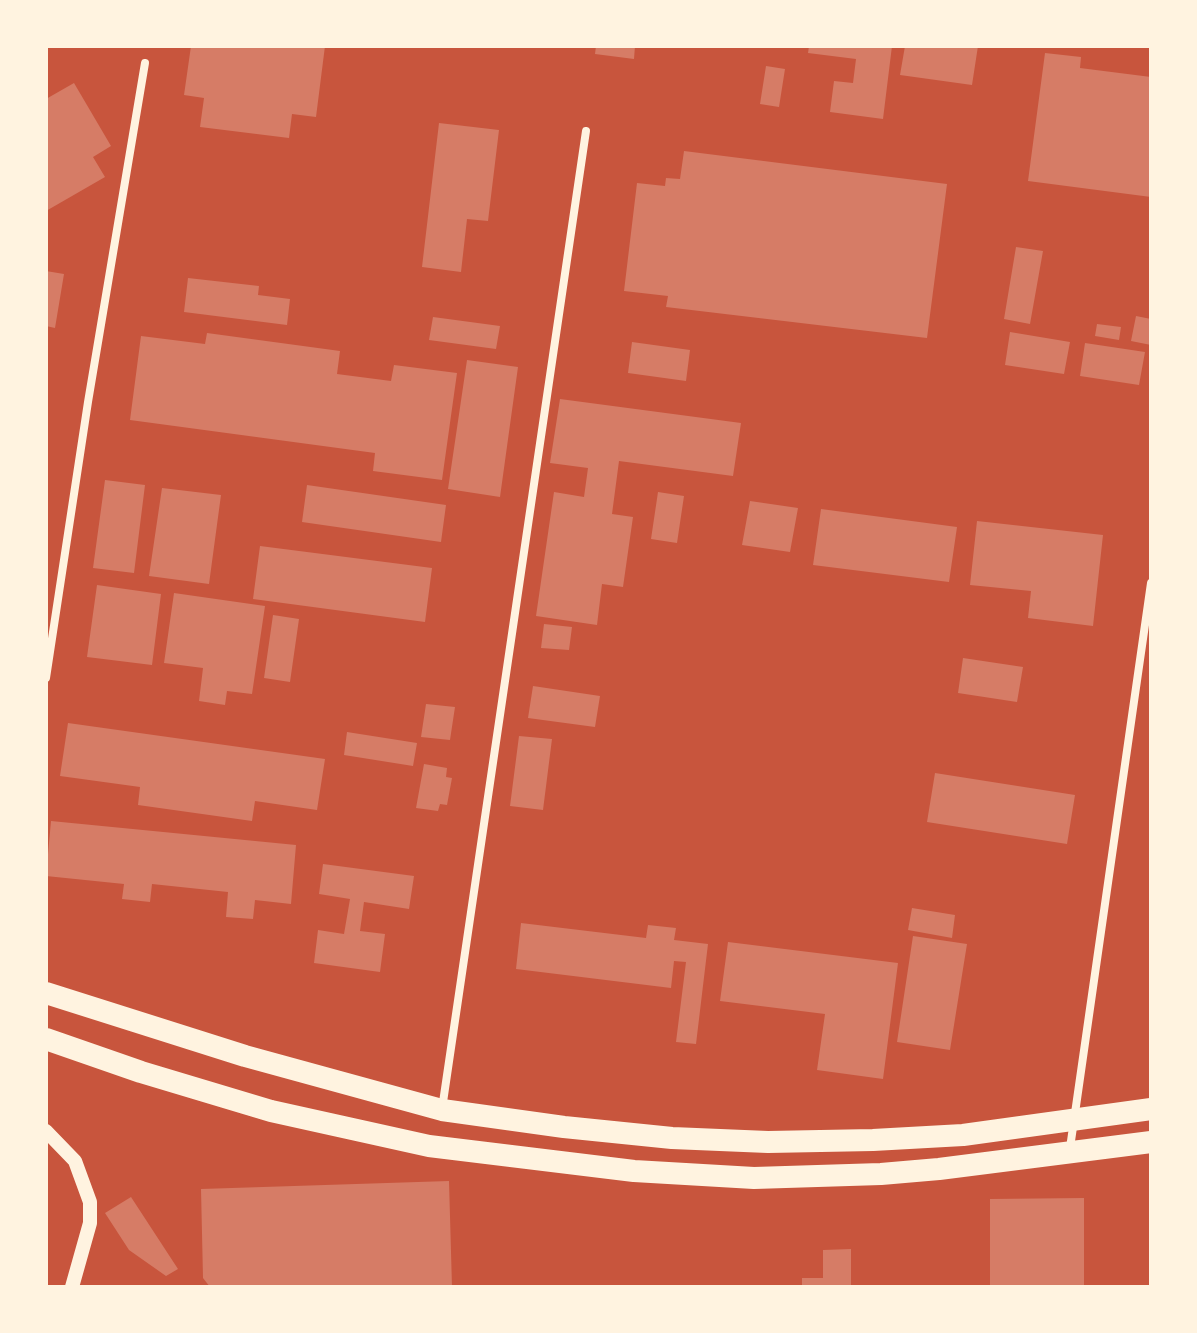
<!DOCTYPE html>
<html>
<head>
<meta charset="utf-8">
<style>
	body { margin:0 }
	#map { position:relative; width:1197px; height:1333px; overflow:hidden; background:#c8553d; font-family:Quicksand,sans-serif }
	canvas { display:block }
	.frame { position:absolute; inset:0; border:48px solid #fff3e0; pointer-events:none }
</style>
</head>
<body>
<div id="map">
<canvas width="1197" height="1333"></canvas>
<div class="frame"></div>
</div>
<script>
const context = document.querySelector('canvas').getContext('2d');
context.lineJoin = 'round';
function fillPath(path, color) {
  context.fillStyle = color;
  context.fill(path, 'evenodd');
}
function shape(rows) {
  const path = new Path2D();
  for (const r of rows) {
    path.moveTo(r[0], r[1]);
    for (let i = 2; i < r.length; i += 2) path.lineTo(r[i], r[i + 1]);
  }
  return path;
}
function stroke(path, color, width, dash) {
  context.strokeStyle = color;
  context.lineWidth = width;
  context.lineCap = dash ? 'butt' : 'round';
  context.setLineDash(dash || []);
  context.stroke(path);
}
fillPath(shape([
	[191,46,325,46,316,117,292,114,289,138,200,127,204,98,184,95],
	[596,46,635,46,634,59,595,54],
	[809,46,892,46,883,119,830,112,834,81,853,83,856,59,808,53],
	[905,46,978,46,972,85,900,75],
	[1045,53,1081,57,1080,68,1151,77,1151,197,1028,181],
	[766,66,785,69,779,107,760,104],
	[74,83,111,146,93,157,105,177,46,211,46,99],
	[439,123,499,130,488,221,467,219,461,272,422,267],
	[684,151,947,184,927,338,666,307,668,296,624,291,637,183,665,186,666,178,680,179],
	[1016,247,1043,251,1030,324,1004,319],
	[46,271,64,274,55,328,46,326],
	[188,278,259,286,258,295,290,299,287,325,184,312],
	[1136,316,1151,319,1151,345,1131,341],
	[433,317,500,326,496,349,429,340],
	[1097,324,1121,327,1119,340,1095,336],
	[1010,332,1070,342,1064,374,1005,365],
	[207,333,340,351,337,374,391,381,394,365,457,373,442,480,373,471,375,453,130,420,141,336,205,344],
	[632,342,690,350,686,381,628,373],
	[1085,343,1145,352,1139,385,1080,376],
	[467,360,518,367,500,497,448,489],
	[560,399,741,423,733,476,619,461,612,514,633,517,623,587,602,584,597,625,536,616,554,492,584,497,588,468,550,463],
	[105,480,145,485,134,573,93,568],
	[307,485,446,505,441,542,302,522],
	[162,488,221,495,209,584,149,576],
	[658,492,684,496,677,543,651,539],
	[750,501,798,508,790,552,742,545],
	[821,509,957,527,949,582,813,565],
	[977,521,1103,535,1093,626,1028,618,1031,591,970,585],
	[260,546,432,568,425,622,253,599],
	[97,585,161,594,152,665,87,657],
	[174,593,265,606,252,694,227,691,225,705,199,701,203,668,164,663],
	[273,615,299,619,290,682,264,678],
	[544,624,572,627,569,650,541,648],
	[963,658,1023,667,1017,702,958,693],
	[533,686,600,696,595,727,528,718],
	[426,704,455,707,450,740,421,737],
	[68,723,325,759,317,810,255,801,252,821,138,805,140,787,60,776],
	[347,732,417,743,413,766,344,755],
	[519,736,552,739,543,810,510,806],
	[424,764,447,768,446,777,452,778,447,805,440,804,438,811,416,808],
	[935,773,1075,795,1067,844,927,822],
	[51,821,296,845,291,904,255,900,253,919,226,917,228,892,152,884,150,902,122,899,124,884,46,876],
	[323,864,414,876,409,909,364,902,360,931,385,934,380,972,314,963,318,930,344,934,350,899,319,894],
	[912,908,955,915,952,938,908,930],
	[521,923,646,938,648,925,676,928,674,940,708,944,696,1044,676,1042,686,962,674,961,671,988,516,969],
	[913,936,967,944,950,1050,897,1042],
	[728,942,898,963,883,1079,817,1070,825,1014,720,1001],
	[449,1181,452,1287,210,1287,203,1278,201,1189],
	[131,1197,178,1269,166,1276,129,1250,105,1213],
	[1084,1198,1084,1287,990,1287,990,1199],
	[851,1249,851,1287,802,1287,802,1278,823,1278,823,1250]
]), '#d67c66');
stroke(shape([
	[46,678,88,402,145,63],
	[442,1109,586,131],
	[1070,1148,1151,583]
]), '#fff3e0', 8);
stroke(shape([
	[46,1131,75,1161,90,1202,90,1223,72,1287]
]), '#fff3e0', 14);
stroke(shape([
	[46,993,245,1056,442,1110,564,1127,672,1138,768,1142,873,1140,963,1135,1151,1109],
	[46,1039,141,1072,271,1111,429,1146,634,1171,754,1178,881,1174,939,1169,1151,1142]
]), '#fff3e0', 22);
</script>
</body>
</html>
